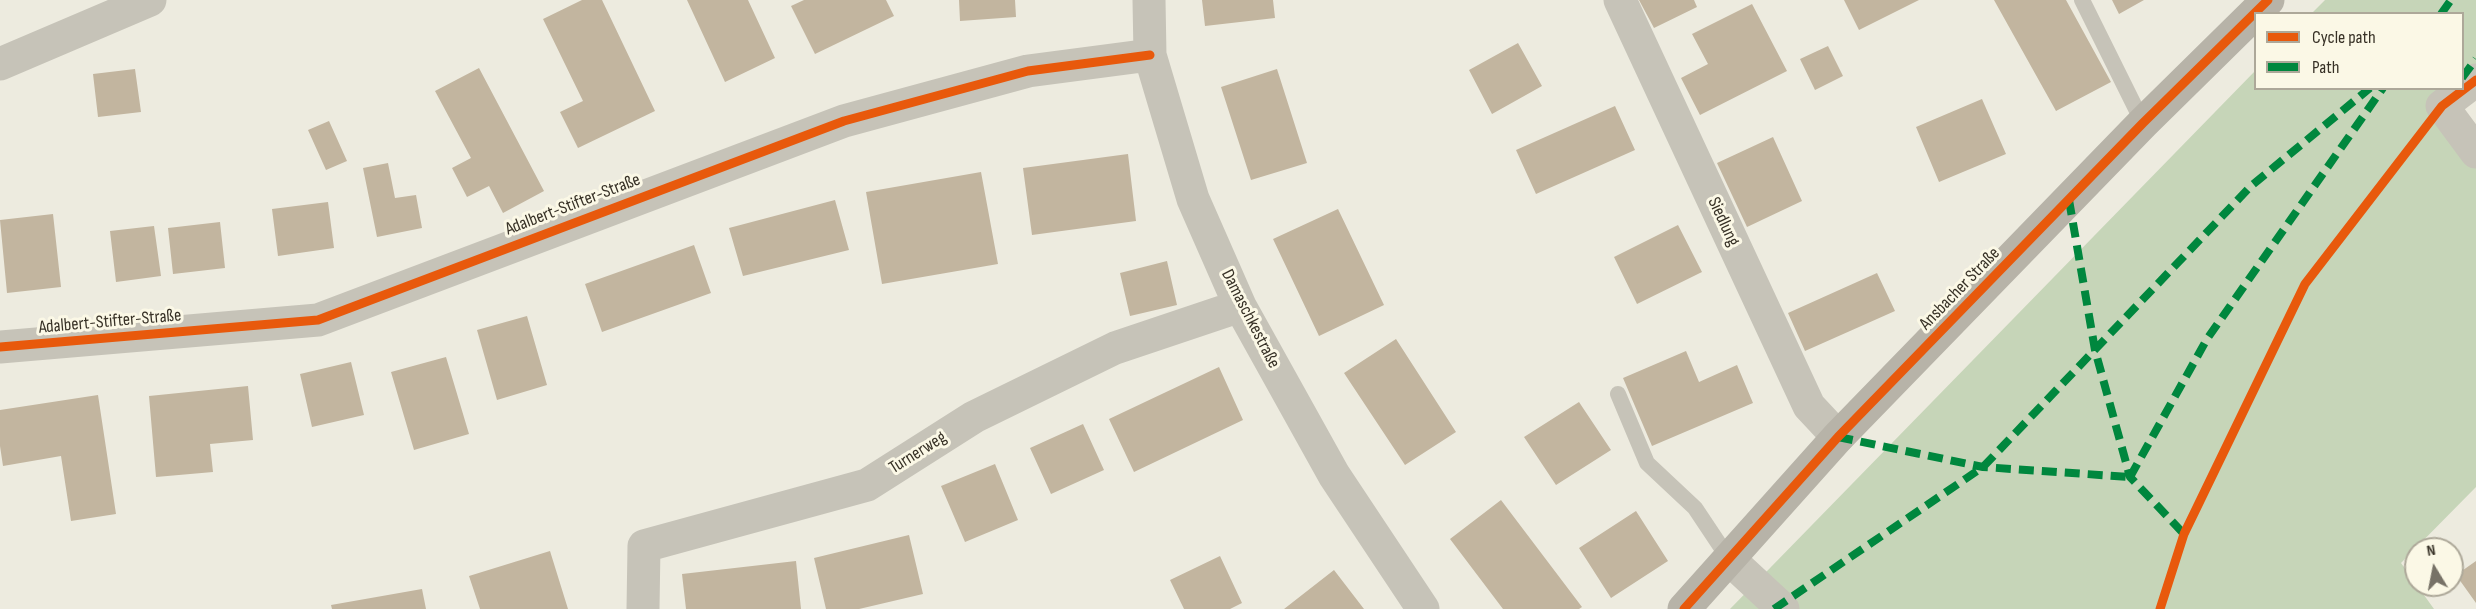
<!DOCTYPE html>
<html>
<head>
<meta charset="utf-8">
<style>
	body { margin:0 }
	#map { position:relative; width:2476px; height:609px; overflow:hidden; background:#edebdf; font-family:"Sofia Sans Condensed",sans-serif }
	canvas { display:block }
	.legend { position:absolute; left:2254px; top:12px; width:210px; height:78px; box-sizing:border-box; background:#fbf8e6; border:2px solid #ada899; margin:0; padding:8px 10px; list-style:none; font-size:18px; color:#373126 }
	.legend li { display:flex; align-items:center; gap:12px; height:30px }
	.legend b { width:30px; border:2px solid #ada899 }
	.north { position:absolute; left:2404px; top:537px; width:60px; height:60px; box-sizing:border-box; background:#fbf8e6; border:2px solid #ada899; border-radius:50%; rotate:350deg; font-size:16px; font-weight:700; line-height:24px; text-align:center; color:#373126 }
	.north::after { content:''; display:block; margin:auto; width:21px; height:27px; background:#777267; clip-path:polygon(50% 0,100% 100%,50% 72%,0 100%) }
</style>
</head>
<body>
<div id="map">
<canvas width="2476" height="609"></canvas>
<ul class="legend">
<li><b style="height:8px;background:#e8590c"></b>Cycle path</li>
<li><b style="height:8px;background:#00873e"></b>Path</li>
</ul>
<div class="north">N</div>
</div>
<script>
const context = document.querySelector('canvas').getContext('2d');
context.lineJoin = 'round';
function fillPath(path, color) {
  context.fillStyle = color;
  context.fill(path, 'evenodd');
}
function shape(rows) {
  const path = new Path2D();
  for (const r of rows) {
    path.moveTo(r[0], r[1]);
    for (let i = 2; i < r.length; i += 2) path.lineTo(r[i], r[i + 1]);
  }
  return path;
}
function stroke(path, color, width, dash) {
  context.strokeStyle = color;
  context.lineWidth = width;
  context.lineCap = dash ? 'butt' : 'round';
  context.setLineDash(dash || []);
  context.stroke(path);
}
function drawText(font, color, halo, rows, align = 'center') {
  context.font = font + ' "Sofia Sans Condensed",sans-serif';
  context.lineWidth = 6;
  context.setLineDash([]);
  context.textBaseline = 'middle';
  context.strokeStyle = halo;
  context.fillStyle = color;
  for (const [text, x, y, turn = 0] of rows) {
    context.save();
    context.translate(x, y);
    context.rotate((+turn || 0) * Math.PI / 180);
    context.textAlign = isNaN(turn) ? turn : align;
    if (halo) context.strokeText(text, 0, 0);
    context.fillText(text, 0, 0);
    context.restore();
  }
}
fillPath(shape([
	[2325,0,2476,0,2476,80,2442,106,2476,152,2476,487,2401,563,2434,609,1730,609,2255,71,2256,88,2462,88,2462,14,2312,13]
]), '#c6d5b8');
fillPath(shape([
	[582,0,602,0,655,111,578,148,560,112,583,101,543,19],
	[687,0,748,0,775,58,725,82],
	[804,0,886,0,894,16,815,54,791,6],
	[959,0,1015,0,1016,17,960,21],
	[1202,0,1273,0,1275,18,1205,26],
	[1639,0,1694,0,1697,7,1654,28],
	[1844,0,1919,0,1859,30],
	[1994,0,2066,0,2111,82,2056,111],
	[2112,0,2144,0,2119,14],
	[1752,4,1787,71,1700,115,1681,78,1708,64,1692,34],
	[1518,43,1542,86,1492,114,1469,70],
	[1828,46,1843,76,1815,90,1800,59],
	[479,68,544,191,503,213,489,186,467,197,452,168,471,158,435,91],
	[135,69,141,112,98,117,93,74],
	[1277,69,1307,163,1251,180,1221,87],
	[1982,99,2006,154,1939,182,1916,127],
	[1615,106,1635,150,1536,194,1516,150],
	[329,121,347,161,326,170,308,130],
	[1773,137,1802,201,1747,227,1717,163],
	[1128,154,1136,221,1032,235,1023,168],
	[388,163,395,198,416,195,422,228,377,237,363,168],
	[981,172,998,264,882,284,866,192],
	[835,200,849,250,743,276,729,228],
	[328,202,334,248,278,256,272,209],
	[1338,209,1384,305,1319,336,1273,239],
	[53,214,61,287,7,293,0,220],
	[220,222,225,268,173,274,168,228],
	[1678,225,1702,272,1637,304,1614,257],
	[154,226,161,276,116,282,110,231],
	[694,245,711,293,602,332,585,284],
	[1167,261,1177,305,1130,316,1120,273],
	[1877,273,1895,311,1805,351,1788,313],
	[527,316,547,385,497,400,477,330],
	[1396,339,1456,432,1405,465,1344,373],
	[1686,351,1699,382,1737,365,1753,403,1652,446,1623,378],
	[446,357,469,434,414,450,391,372],
	[351,362,364,415,312,427,300,374],
	[1219,367,1243,420,1134,472,1109,419],
	[248,386,253,440,210,444,213,472,156,477,149,396],
	[98,395,116,514,71,521,61,456,3,466,0,446,0,410],
	[1579,402,1611,450,1556,485,1524,437],
	[1083,424,1104,470,1051,494,1030,448],
	[995,464,1018,520,965,542,941,486],
	[1501,500,1582,607,1579,609,1503,609,1450,539],
	[1636,511,1668,561,1611,598,1579,548],
	[909,535,923,594,859,609,826,609,814,558],
	[550,551,568,609,480,609,469,576],
	[1220,556,1242,603,1230,609,1184,609,1170,580],
	[796,561,801,609,686,609,682,574],
	[2476,561,2476,603,2456,575],
	[1334,570,1364,609,1284,609],
	[422,589,426,609,332,609,331,605]
]), '#c2b59f');
stroke(shape([
	[2082,0,2143,123],
	[1618,394,1647,463,1695,508,1729,559]
]), '#c6c3b8', 16);
stroke(shape([
	[1149,0,1150,55,1193,199,1240,306,1334,475,1423,609],
	[1620,0,1809,406,1838,437],
	[0,64,150,0],
	[2476,80,2442,106,2476,152],
	[0,347,318,320,844,121,1028,71,1150,55],
	[1729,559,1783,609],
	[643,609,644,546,867,485,974,417,1115,348,1240,306]
]), '#c6c3b8', 33);
stroke(shape([
	[1684,609,1838,437,2143,123,2268,0]
]), '#b7b3a8', 33);
stroke(shape([
	[2441,14,2451,0],
	[2462,78,2476,59],
	[2069,200,2095,350,2130,477,2184,534],
	[1838,437,1983,467,2130,477],
	[2130,477,2207,339,2383,88],
	[1774,609,1983,467,2251,186,2370,88]
]), '#00873e', 8, [15, 8]);
stroke(shape([
	[0,347,318,320,844,121,1028,71,1150,55],
	[1684,609,1838,437,2143,123,2268,0],
	[2160,609,2184,534,2305,284,2442,106,2476,80]
]), '#e8590c', 9);
drawText('18px', '#373126', '#fbf8e6', [
	["Adalbert-Stifter-Straße",573,205,-21],
	["Siedlung",1723,222,65],
	["Ansbacher Straße",1960,289,-46],
	["Damaschkestraße",1250,319,63],
	["Adalbert-Stifter-Straße",110,322,-5],
	["Turnerweg",918,453,-32]
]);
</script>
</body>
</html>
